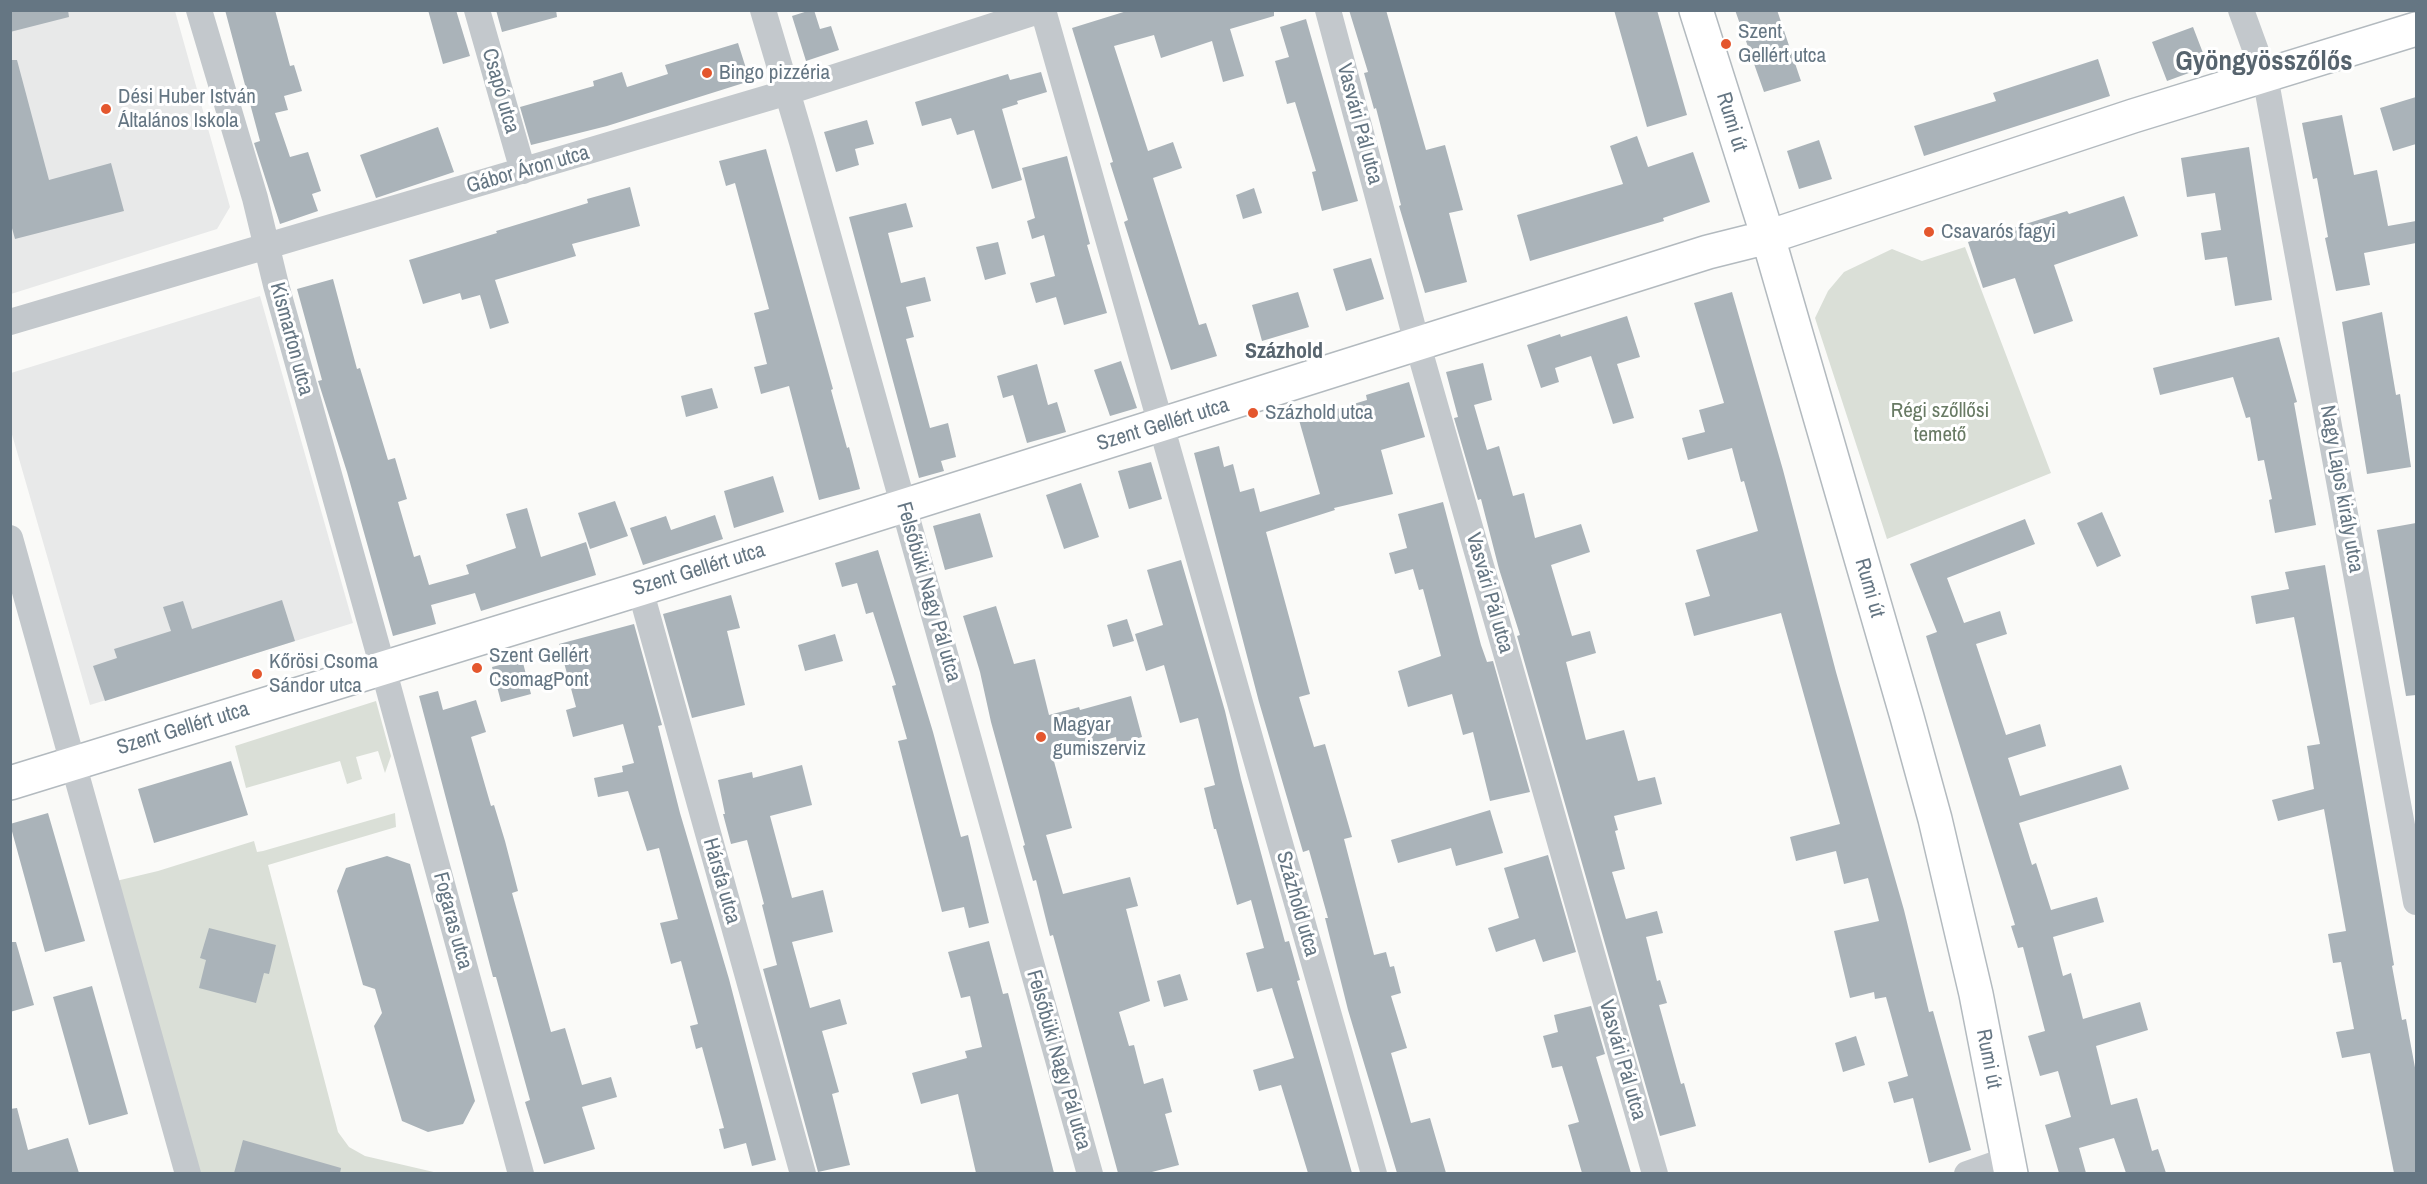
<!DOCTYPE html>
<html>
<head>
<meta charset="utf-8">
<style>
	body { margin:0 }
	#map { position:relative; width:2427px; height:1184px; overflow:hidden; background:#fafaf8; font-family:"Archivo Narrow",sans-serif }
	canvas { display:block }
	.frame { position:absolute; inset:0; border:12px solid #657683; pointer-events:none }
</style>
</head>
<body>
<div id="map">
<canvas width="2427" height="1184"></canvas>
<div class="frame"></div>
</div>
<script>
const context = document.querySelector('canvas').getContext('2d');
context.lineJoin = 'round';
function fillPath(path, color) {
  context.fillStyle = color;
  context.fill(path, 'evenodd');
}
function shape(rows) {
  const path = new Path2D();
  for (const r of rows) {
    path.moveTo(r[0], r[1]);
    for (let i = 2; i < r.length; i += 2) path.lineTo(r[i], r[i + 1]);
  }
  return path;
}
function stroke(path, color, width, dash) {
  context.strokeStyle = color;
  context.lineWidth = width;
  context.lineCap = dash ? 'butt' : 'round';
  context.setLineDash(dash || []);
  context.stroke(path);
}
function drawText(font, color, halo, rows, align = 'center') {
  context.font = font + ' "Archivo Narrow",sans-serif';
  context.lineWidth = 6;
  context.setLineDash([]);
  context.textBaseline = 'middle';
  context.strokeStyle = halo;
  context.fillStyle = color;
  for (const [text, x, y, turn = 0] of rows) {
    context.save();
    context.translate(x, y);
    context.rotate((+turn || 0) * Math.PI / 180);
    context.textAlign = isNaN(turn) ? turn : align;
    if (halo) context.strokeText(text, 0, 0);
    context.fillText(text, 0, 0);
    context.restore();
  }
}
fillPath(shape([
	[11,11,175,11,230,207,217,229,11,294],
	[260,296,353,623,90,705,11,431,11,373]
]), '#e8e9e9');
fillPath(shape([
	[1965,247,2051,473,1887,539,1815,318,1828,291,1844,272,1892,249,1922,261],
	[376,701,391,756,385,773,378,751,356,757,362,779,347,784,340,761,246,788,235,746],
	[395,813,396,827,268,865,338,1132,349,1147,365,1156,438,1173,193,1173,116,881,158,871,254,841,257,852,263,851]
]), '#dadfd7');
fillPath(shape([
	[10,10,68,10,69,17,10,32],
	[225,10,275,10,290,66,294,65,302,91,284,96,288,110,275,113,290,157,308,152,321,191,312,194,318,211,280,224,254,143,260,141],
	[428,10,456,10,470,56,443,64],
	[496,10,556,10,557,17,502,32],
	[811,10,814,10,820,29,831,26,839,50,806,61,792,16],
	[1130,10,1274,10,1274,16,1230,29,1244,76,1223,82,1212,41,1161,58,1154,35,1114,46,1148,151,1173,142,1182,168,1153,178,1199,325,1206,323,1217,356,1171,370,1124,222,1128,220,1110,163,1113,162,1072,28],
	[1349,10,1386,10,1426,150,1445,145,1463,210,1449,213,1467,282,1425,293,1399,206,1401,205,1376,108,1374,109,1364,73,1368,72],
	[1614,10,1657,10,1687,115,1647,127],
	[1735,10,1777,10,1801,81,1764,92],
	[1306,19,1358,201,1322,211,1312,172,1316,171,1295,102,1287,104,1275,61,1289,57,1280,27],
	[2193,27,2208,66,2167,81,2152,42],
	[738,43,750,81,607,126,531,145,520,107,594,86,593,81,622,72,627,87,668,74,665,65],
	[2098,59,2110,96,1924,156,1914,126,1996,101,1993,93],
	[10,60,17,60,49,180,111,163,124,211,15,239,10,221],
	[1041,72,1047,92,1017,101,1018,104,1002,109,1022,180,992,189,974,130,957,135,951,118,922,126,915,102,1008,74,1010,80],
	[2416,97,2416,144,2393,151,2380,108],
	[2342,115,2354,175,2377,170,2388,226,2416,221,2416,243,2364,253,2370,285,2336,291,2325,238,2328,237,2317,178,2313,179,2302,123],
	[867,120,874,144,855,149,859,165,836,172,824,132],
	[438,127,454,172,376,198,360,155],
	[1637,136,1648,167,1693,152,1710,202,1663,218,1664,221,1530,261,1517,215,1623,184,1610,146],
	[1819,140,1832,179,1799,189,1787,151],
	[2249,147,2272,300,2235,306,2227,257,2205,260,2201,233,2221,230,2215,193,2187,197,2181,158],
	[766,149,833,389,831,390,847,448,849,447,860,489,819,500,789,386,761,394,754,367,767,364,754,313,769,309,735,183,726,186,719,161],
	[1067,156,1090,244,1087,245,1107,313,1064,325,1056,297,1036,303,1030,283,1055,276,1044,235,1032,239,1027,221,1035,218,1022,168],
	[630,187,640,226,572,244,576,256,495,280,509,323,490,329,480,295,462,300,460,293,423,304,409,260,497,233,496,231,588,203,587,199],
	[1254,188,1262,213,1243,219,1236,195],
	[2124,196,2138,236,2054,265,2073,321,2034,334,2015,278,1983,288,1968,242,2067,211,2069,214],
	[906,203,913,227,888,233,901,283,925,277,931,301,906,307,914,337,906,339,930,428,948,423,956,457,941,461,944,471,919,478,849,217],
	[998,242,1006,274,985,280,976,247],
	[1371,258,1384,299,1346,311,1333,269],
	[333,279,357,369,360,368,388,460,395,458,407,499,398,502,414,557,420,555,429,585,469,574,466,565,516,548,506,514,527,508,541,557,586,542,596,575,481,611,475,593,431,605,436,624,393,636,347,472,320,387,318,381,322,380,297,289],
	[1298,292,1309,327,1262,341,1252,305],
	[1732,292,1783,470,1836,672,1904,910,1929,1012,1933,1011,1971,1150,1929,1163,1913,1098,1894,1103,1888,1082,1908,1076,1886,997,1875,999,1874,992,1850,998,1834,931,1879,921,1868,878,1844,884,1836,851,1796,861,1790,837,1840,824,1781,613,1694,636,1685,603,1710,596,1696,550,1758,531,1744,481,1741,482,1732,448,1688,460,1682,438,1705,432,1699,410,1724,403,1694,303],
	[2382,312,2396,395,2400,394,2411,467,2367,474,2342,322],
	[1627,316,1640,357,1617,364,1634,418,1613,424,1591,356,1555,368,1559,382,1541,388,1527,345,1560,334,1561,337],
	[2279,337,2297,402,2294,403,2316,525,2275,533,2269,500,2272,499,2264,460,2258,461,2250,417,2246,418,2233,377,2160,395,2153,368],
	[1121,361,1137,408,1110,416,1094,370],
	[1483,363,1492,400,1474,405,1487,450,1499,446,1513,496,1524,493,1535,538,1581,524,1590,552,1551,565,1572,636,1590,631,1596,653,1566,662,1586,740,1624,730,1638,781,1655,777,1662,804,1614,816,1618,830,1615,831,1625,869,1612,872,1626,919,1657,911,1663,933,1646,937,1657,981,1660,980,1667,1003,1659,1005,1681,1084,1684,1083,1696,1126,1660,1136,1517,636,1520,635,1499,569,1481,499,1478,500,1454,418,1458,417,1446,372],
	[1037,364,1048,405,1057,402,1066,432,1027,443,1013,395,1003,398,997,376],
	[1409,382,1425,437,1381,450,1393,494,1334,508,1335,510,1266,532,1310,694,1299,697,1314,747,1325,744,1352,837,1344,839,1374,955,1386,952,1390,967,1394,966,1401,993,1391,996,1407,1048,1391,1053,1411,1123,1430,1118,1446,1173,1397,1173,1348,1010,1325,918,1328,918,1309,850,1303,852,1259,702,1194,453,1219,446,1224,467,1233,464,1240,492,1254,488,1260,512,1320,494,1299,420,1367,400,1366,395],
	[712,388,718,408,686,417,681,396],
	[1151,462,1162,499,1129,509,1118,471],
	[773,476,784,512,734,528,724,491],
	[1081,483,1099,537,1064,549,1046,495],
	[615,501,628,536,590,549,578,513],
	[1443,502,1481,645,1487,662,1493,661,1530,792,1490,801,1473,732,1463,735,1452,694,1408,707,1398,671,1441,656,1423,589,1419,590,1413,569,1395,574,1389,553,1407,548,1398,514],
	[2102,512,2121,556,2097,567,2077,523],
	[980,513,993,557,945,570,933,526],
	[715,515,723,539,643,565,630,528,666,516,671,530],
	[2025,519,2035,544,1947,578,1964,623,2000,611,2007,634,1976,644,2006,735,2040,724,2046,746,2008,758,2020,796,2121,765,2129,789,2019,823,2032,865,2036,863,2051,910,2097,897,2104,922,2053,937,2063,976,2071,973,2083,1019,2140,1002,2148,1030,2096,1046,2111,1105,2137,1098,2152,1151,2158,1149,2166,1173,2126,1173,2114,1138,2079,1148,2086,1173,2059,1173,2045,1125,2071,1117,2058,1071,2040,1076,2028,1036,2045,1031,2023,947,2018,948,2011,926,2015,925,1926,636,1937,632,1910,564],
	[2416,523,2416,695,2406,696,2377,530],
	[878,550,933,732,961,837,968,835,989,923,969,928,964,907,942,912,898,741,907,739,892,686,896,685,873,612,866,614,857,583,842,587,835,563],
	[1181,560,1225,711,1241,779,1285,942,1289,941,1300,980,1297,981,1352,1173,1308,1173,1281,1085,1259,1091,1253,1070,1294,1058,1272,988,1257,992,1246,953,1264,948,1251,900,1237,905,1216,829,1214,829,1204,788,1215,785,1198,718,1180,723,1164,665,1146,671,1135,634,1163,625,1147,570],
	[2325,565,2394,965,2392,966,2402,1020,2406,1019,2416,1073,2416,1173,2394,1173,2370,1053,2342,1058,2336,1032,2354,1029,2341,962,2333,963,2328,934,2346,931,2324,809,2278,821,2272,800,2314,789,2307,746,2320,744,2294,617,2256,624,2251,596,2289,589,2285,572],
	[731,595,740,628,727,631,745,705,692,718,663,614],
	[282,600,295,641,105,701,93,666,117,658,114,649,171,631,163,607,183,601,192,629],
	[996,606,1014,664,1035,659,1049,715,1079,707,1080,710,1131,696,1142,737,1117,744,1116,737,1052,754,1072,828,1046,835,1063,894,1130,877,1138,906,1126,909,1150,1001,1119,1012,1129,1046,1134,1045,1144,1084,1163,1078,1172,1112,1165,1114,1179,1165,1148,1173,1118,1173,1053,935,1050,936,1036,880,1033,881,1023,846,1025,845,991,722,980,672,963,616],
	[1127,619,1134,641,1113,647,1107,625],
	[634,624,662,725,658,726,680,813,729,979,776,1160,752,1166,746,1143,724,1149,719,1129,724,1128,702,1047,696,1049,690,1026,698,1024,681,961,671,964,660,923,678,919,659,848,647,851,628,791,598,797,594,778,623,772,622,766,634,763,623,724,573,737,566,710,576,707,559,644],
	[835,634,843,661,805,671,798,645],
	[522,659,531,694,501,702,492,667],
	[438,691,443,710,476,700,486,732,471,737,491,806,494,805,505,841,518,891,512,893,551,1032,565,1028,582,1085,611,1077,617,1097,582,1107,595,1149,544,1164,525,1102,530,1100,496,977,493,977,419,696],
	[231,761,248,815,154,843,138,789],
	[802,765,812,805,770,816,792,898,823,890,833,932,792,942,810,1008,840,999,847,1024,822,1031,839,1092,832,1094,850,1165,818,1172,763,969,777,965,762,905,764,904,747,840,731,844,723,814,725,814,718,780,752,772,753,778],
	[1490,810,1503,853,1456,866,1451,848,1398,863,1391,840],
	[48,813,85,941,45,952,10,824],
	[1548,855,1576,952,1543,962,1535,939,1496,952,1488,928,1519,918,1504,868],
	[387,856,410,864,475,1101,463,1124,428,1132,402,1121,374,1026,382,1013,375,989,363,985,337,891,346,868],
	[209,928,276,945,269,974,264,973,256,1003,199,988,206,960,200,958],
	[989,941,1003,994,1008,993,1054,1173,976,1173,958,1094,921,1104,912,1073,967,1058,965,1051,982,1047,970,996,961,998,948,952],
	[10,942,16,942,34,1005,10,1012],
	[1180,974,1188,1000,1164,1007,1157,981],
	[92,986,128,1114,89,1125,53,997],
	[1591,1006,1605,1054,1596,1057,1631,1173,1582,1173,1568,1125,1579,1122,1562,1066,1552,1068,1543,1036,1558,1032,1554,1015],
	[1856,1036,1865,1065,1843,1072,1835,1043],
	[17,1108,28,1150,68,1138,79,1173,10,1173,10,1109],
	[243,1140,341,1168,340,1173,234,1173]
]), '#aab3b9');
const secondary = shape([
	[1696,10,1768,237,1907,717,1935,819,1976,994,2011,1174],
	[10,783,640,589,1708,252,1768,237,2133,116,2416,29]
]);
stroke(secondary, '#b3babf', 36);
stroke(shape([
	[199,10,255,198,276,285,383,668,521,1174],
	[477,10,523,171],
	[763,10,802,142,1090,1174],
	[1043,10,1374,1174],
	[1328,10,1413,328,1655,1174],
	[2241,10,2265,76,2416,902],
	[10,322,788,92,1042,10],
	[10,538,188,1174],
	[640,589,803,1174],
	[1967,1174,2007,1160]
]), '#c3c8cc', 26);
stroke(secondary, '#fff', 33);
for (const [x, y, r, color] of [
	[1726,44,6,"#e4572e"],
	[707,73,6,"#e4572e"],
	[106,109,6,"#e4572e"],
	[1929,232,6,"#e4572e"],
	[1253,413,6,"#e4572e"],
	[477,668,6,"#e4572e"],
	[257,674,6,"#e4572e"],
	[1041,737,6,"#e4572e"]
]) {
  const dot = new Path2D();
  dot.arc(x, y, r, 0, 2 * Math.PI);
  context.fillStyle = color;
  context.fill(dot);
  stroke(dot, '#fff', 2);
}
drawText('21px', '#657683', '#fff', [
	["Szent",1738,32],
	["Gellért utca",1738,56],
	["Bingo pizzéria",719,73],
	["Dési Huber István",118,97],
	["Általános Iskola",118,121],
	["Csavarós fagyi",1941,232],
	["Százhold utca",1265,413],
	["Szent Gellért",489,656],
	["CsomagPont",489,680],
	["Kőrösi Csoma",269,662],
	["Sándor utca",269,686],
	["Magyar",1053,725],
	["gumiszerviz",1053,749]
], 'left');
drawText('21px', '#657683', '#fff', [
	["Csapó utca",500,91,74],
	["Rumi út",1731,122,73],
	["Vasvári Pál utca",1359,124,75],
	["Gábor Áron utca",528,170,-16],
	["Kismarton utca",291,339,75],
	["Szent Gellért utca",1163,425,-17],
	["Nagy Lajos király utca",2341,489,80],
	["Szent Gellért utca",699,570,-17],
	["Rumi út",1869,588,74],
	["Felsőbüki Nagy Pál utca",928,592,74],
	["Vasvári Pál utca",1489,593,74],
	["Szent Gellért utca",183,729,-17],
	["Hársfa utca",721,881,74],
	["Százhold utca",1297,904,74],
	["Fogaras utca",452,921,75],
	["Rumi út",1988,1059,79],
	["Felsőbüki Nagy Pál utca",1058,1060,74],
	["Vasvári Pál utca",1622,1060,74]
]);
drawText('21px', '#687a64', '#fff', [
	["Régi szőllősi",1940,411],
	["temető",1940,435]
]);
drawText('bold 22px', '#57646e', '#fff', [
	["Százhold",1284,352]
]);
drawText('bold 27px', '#57646e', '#fff', [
	["Gyöngyösszőlős",2264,63]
]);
</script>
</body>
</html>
